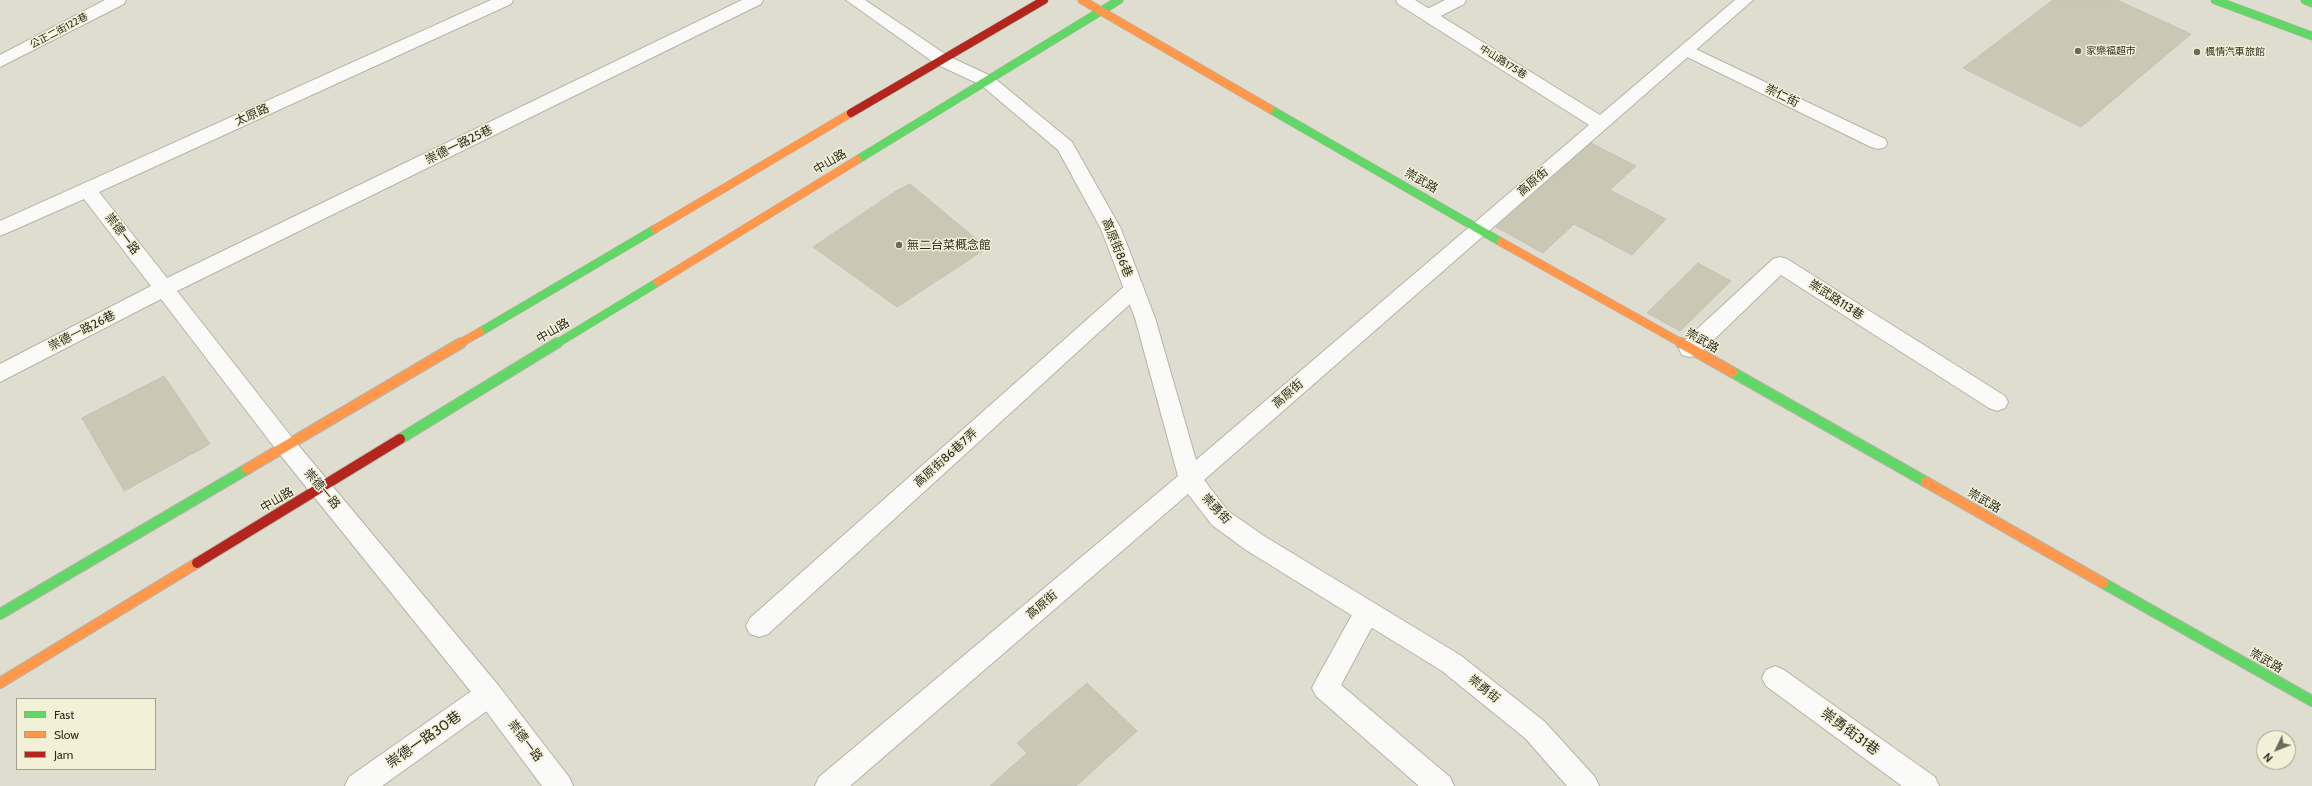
<!DOCTYPE html>
<html>
<head>
<meta charset="utf-8">
<style>
	body { margin:0 }
	#map { position:relative; width:2312px; height:786px; overflow:hidden; background:#dfddcf; font-family:Cabin,sans-serif }
	canvas { display:block }
	.legend { position:absolute; left:16px; top:698px; width:140px; height:72px; box-sizing:border-box; background:#f2f0d6; border:1px solid #a3a28e; margin:0; padding:5px 7px; list-style:none; font-size:12px; color:#2d2c22 }
	.legend li { display:flex; align-items:center; gap:8px; height:20px }
	.legend b { width:20px; border:1px solid #a3a28e }
	.north { position:absolute; left:2256px; top:730px; width:40px; height:40px; box-sizing:border-box; background:#f2f0d6; border:1px solid #a3a28e; border-radius:50%; rotate:227deg; font-size:11px; font-weight:700; line-height:16px; text-align:center; color:#2d2c22 }
	.north::after { content:''; display:block; margin:auto; width:14px; height:18px; background:#6b6a5f; clip-path:polygon(50% 0,100% 100%,50% 72%,0 100%) }
</style>
</head>
<body>
<div id="map">
<canvas width="2312" height="786"></canvas>
<ul class="legend">
<li><b style="height:5px;background:#63d668"></b>Fast</li>
<li><b style="height:5px;background:#ff974d"></b>Slow</li>
<li><b style="height:5px;background:#b3261e"></b>Jam</li>
</ul>
<div class="north">N</div>
</div>
<script>
const context = document.querySelector('canvas').getContext('2d');
context.lineJoin = 'round';
function fillPath(path, color) {
  context.fillStyle = color;
  context.fill(path, 'evenodd');
}
function shape(rows) {
  const path = new Path2D();
  for (const r of rows) {
    path.moveTo(r[0], r[1]);
    for (let i = 2; i < r.length; i += 2) path.lineTo(r[i], r[i + 1]);
  }
  return path;
}
function stroke(path, color, width, dash) {
  context.strokeStyle = color;
  context.lineWidth = width;
  context.lineCap = dash ? 'butt' : 'round';
  context.setLineDash(dash || []);
  context.stroke(path);
}
function drawText(font, color, halo, rows, align = 'center') {
  context.font = font + ' Cabin,"Noto Sans TC",sans-serif';
  context.lineWidth = 3;
  context.setLineDash([]);
  context.textBaseline = 'middle';
  context.strokeStyle = halo;
  context.fillStyle = color;
  for (const [text, x, y, turn = 0] of rows) {
    context.save();
    context.translate(x, y);
    context.rotate((+turn || 0) * Math.PI / 180);
    context.textAlign = isNaN(turn) ? turn : align;
    if (halo) context.strokeText(text, 0, 0);
    context.fillText(text, 0, 0);
    context.restore();
  }
}
const building = shape([
	[2053,0,2117,0,2191,34,2081,127,1963,68,2053,0],
	[1591,143,1636,166,1610,190,1666,219,1632,255,1574,224,1543,253,1496,227,1591,143],
	[910,184,987,248,897,307,813,247,896,191,910,184],
	[1698,263,1731,281,1680,331,1647,313,1698,263],
	[164,376,210,444,124,491,82,418,164,376],
	[1087,683,1137,731,1076,786,990,786,1027,753,1017,743,1087,683]
]);
fillPath(building, '#cac8b4');
stroke(building, '#c3c2b6', 1);
const lane = shape([
	[1445,0,1466,0,1464,4,1435,19,1423,19,1421,15,1423,11,1445,0],
	[1687,45,1885,139,1887,143,1885,147,1878,149,1871,147,1681,54,1678,50,1681,46,1687,45],
	[1134,282,1141,284,1144,289,1141,294,768,634,759,637,750,634,746,626,750,618,1127,284,1134,282],
	[1367,601,1376,604,1380,612,1341,685,1450,777,1454,786,1419,786,1316,696,1312,688,1316,680,1358,604,1367,601],
	[1775,666,1784,670,1935,777,1939,786,1902,786,1766,686,1762,678,1766,670,1775,666],
	[489,682,498,685,502,694,498,703,382,786,345,786,349,777,480,685,489,682]
]);
const street = shape([
	[105,0,126,0,124,4,0,67,0,55,105,0],
	[491,0,513,0,511,4,99,192,167,278,742,0,763,0,761,4,177,291,294,440,498,685,569,777,573,786,542,786,480,703,278,452,161,299,0,382,0,364,151,286,84,199,0,236,0,221,491,0],
	[846,0,865,0,948,56,993,77,1072,142,1121,229,1155,318,1196,460,1589,125,1398,4,1396,0,1415,0,1600,115,1735,0,1753,0,1204,480,1228,511,1264,536,1460,655,1544,721,1595,777,1599,786,1567,786,1526,739,1442,671,1246,550,1212,525,1188,494,850,786,815,786,819,777,1178,476,1135,318,1101,229,1058,150,981,85,936,64,846,0],
	[1780,257,1787,259,2005,396,2008,402,2005,408,1997,411,1989,408,1781,275,1698,355,1690,357,1682,355,1679,349,1682,343,1773,259,1780,257]
]);
const fastFar1 = shape([
	[2215,0,2312,36],
	[2305,0,2312,3],
	[1270,109,1501,242],
	[857,160,1119,0],
	[480,332,655,229],
	[556,344,658,282]
]);
const fast = shape([
	[1732,372,1926,482],
	[400,439,557,343],
	[2103,583,2312,701],
	[0,614,247,469]
]);
const slowFar1 = shape([
	[1082,0,1270,109],
	[655,229,851,113],
	[1501,242,1683,344],
	[658,282,857,160],
	[459,344,480,332]
]);
const slow = shape([
	[1681,343,1732,372],
	[247,469,461,343],
	[1926,482,2103,583],
	[0,683,197,563]
]);
const jamFar1 = shape([
	[851,113,1044,0]
]);
const jam = shape([
	[197,563,400,439]
]);
stroke(lane, '#b5b4a9', 2);
stroke(street, '#b5b4a9', 2);
stroke(fastFar1, '#b5b4a9', 9);
stroke(fast, '#b5b4a9', 12);
stroke(slowFar1, '#b5b4a9', 9);
stroke(slow, '#b5b4a9', 12);
stroke(jamFar1, '#b5b4a9', 9);
stroke(jam, '#b5b4a9', 12);
fillPath(lane, '#fafaf8');
fillPath(street, '#fafaf8');
stroke(fastFar1, '#63d668', 8);
stroke(fast, '#63d668', 10);
stroke(slowFar1, '#ff974d', 8);
stroke(slow, '#ff974d', 10);
stroke(jamFar1, '#b3261e', 8);
stroke(jam, '#b3261e', 10);
for (const [x, y, r, color] of [
	[2078,51,4,"#6b6a5f"],
	[2197,52,4,"#6b6a5f"],
	[899,245,4,"#6b6a5f"]
]) {
  const dot = new Path2D();
  dot.arc(x, y, r, 0, 2 * Math.PI);
  context.fillStyle = color;
  context.fill(dot);
  stroke(dot, '#f2f0d6', 1.5);
}
drawText('10px', '#2d2c22', '#f2f0d6', [
	["公正二街122巷",59,31,-28],
	["中山路175巷",1503,62,32]
]);
drawText('10px', '#2d2c22', '#f2f0d6', [
	["家樂福超市",2086,51],
	["楓情汽車旅館",2205,52]
], 'left');
drawText('12px', '#2d2c22', '#f2f0d6', [
	["崇仁街",1782,96,26],
	["太原路",252,115,-24],
	["崇德一路25巷",459,145,-26],
	["中山路",830,162,-31],
	["崇武路",1421,181,30],
	["高原街",1533,182,-41],
	["崇德一路",122,234,53],
	["高原街86巷",1117,248,68],
	["崇武路113巷",1836,300,33],
	["崇德一路26巷",82,331,-27],
	["中山路",553,331,-31],
	["崇武路",1702,341,30],
	["高原街",1288,394,-41],
	["高原街86巷7弄",946,458,-42],
	["崇德一路",322,489,50],
	["中山路",277,500,-31],
	["崇武路",1984,501,30],
	["崇勇街",1216,509,47],
	["高原街",1042,605,-40],
	["崇武路",2266,661,30],
	["崇勇街",1484,689,39],
	["崇德一路",525,741,53]
]);
drawText('12px', '#2d2c22', '#f2f0d6', [
	["無二台菜概念館",907,245]
], 'left');
drawText('14px', '#2d2c22', '#f2f0d6', [
	["崇勇街31巷",1850,732,36],
	["崇德一路30巷",424,740,-35]
]);
</script>
</body>
</html>
